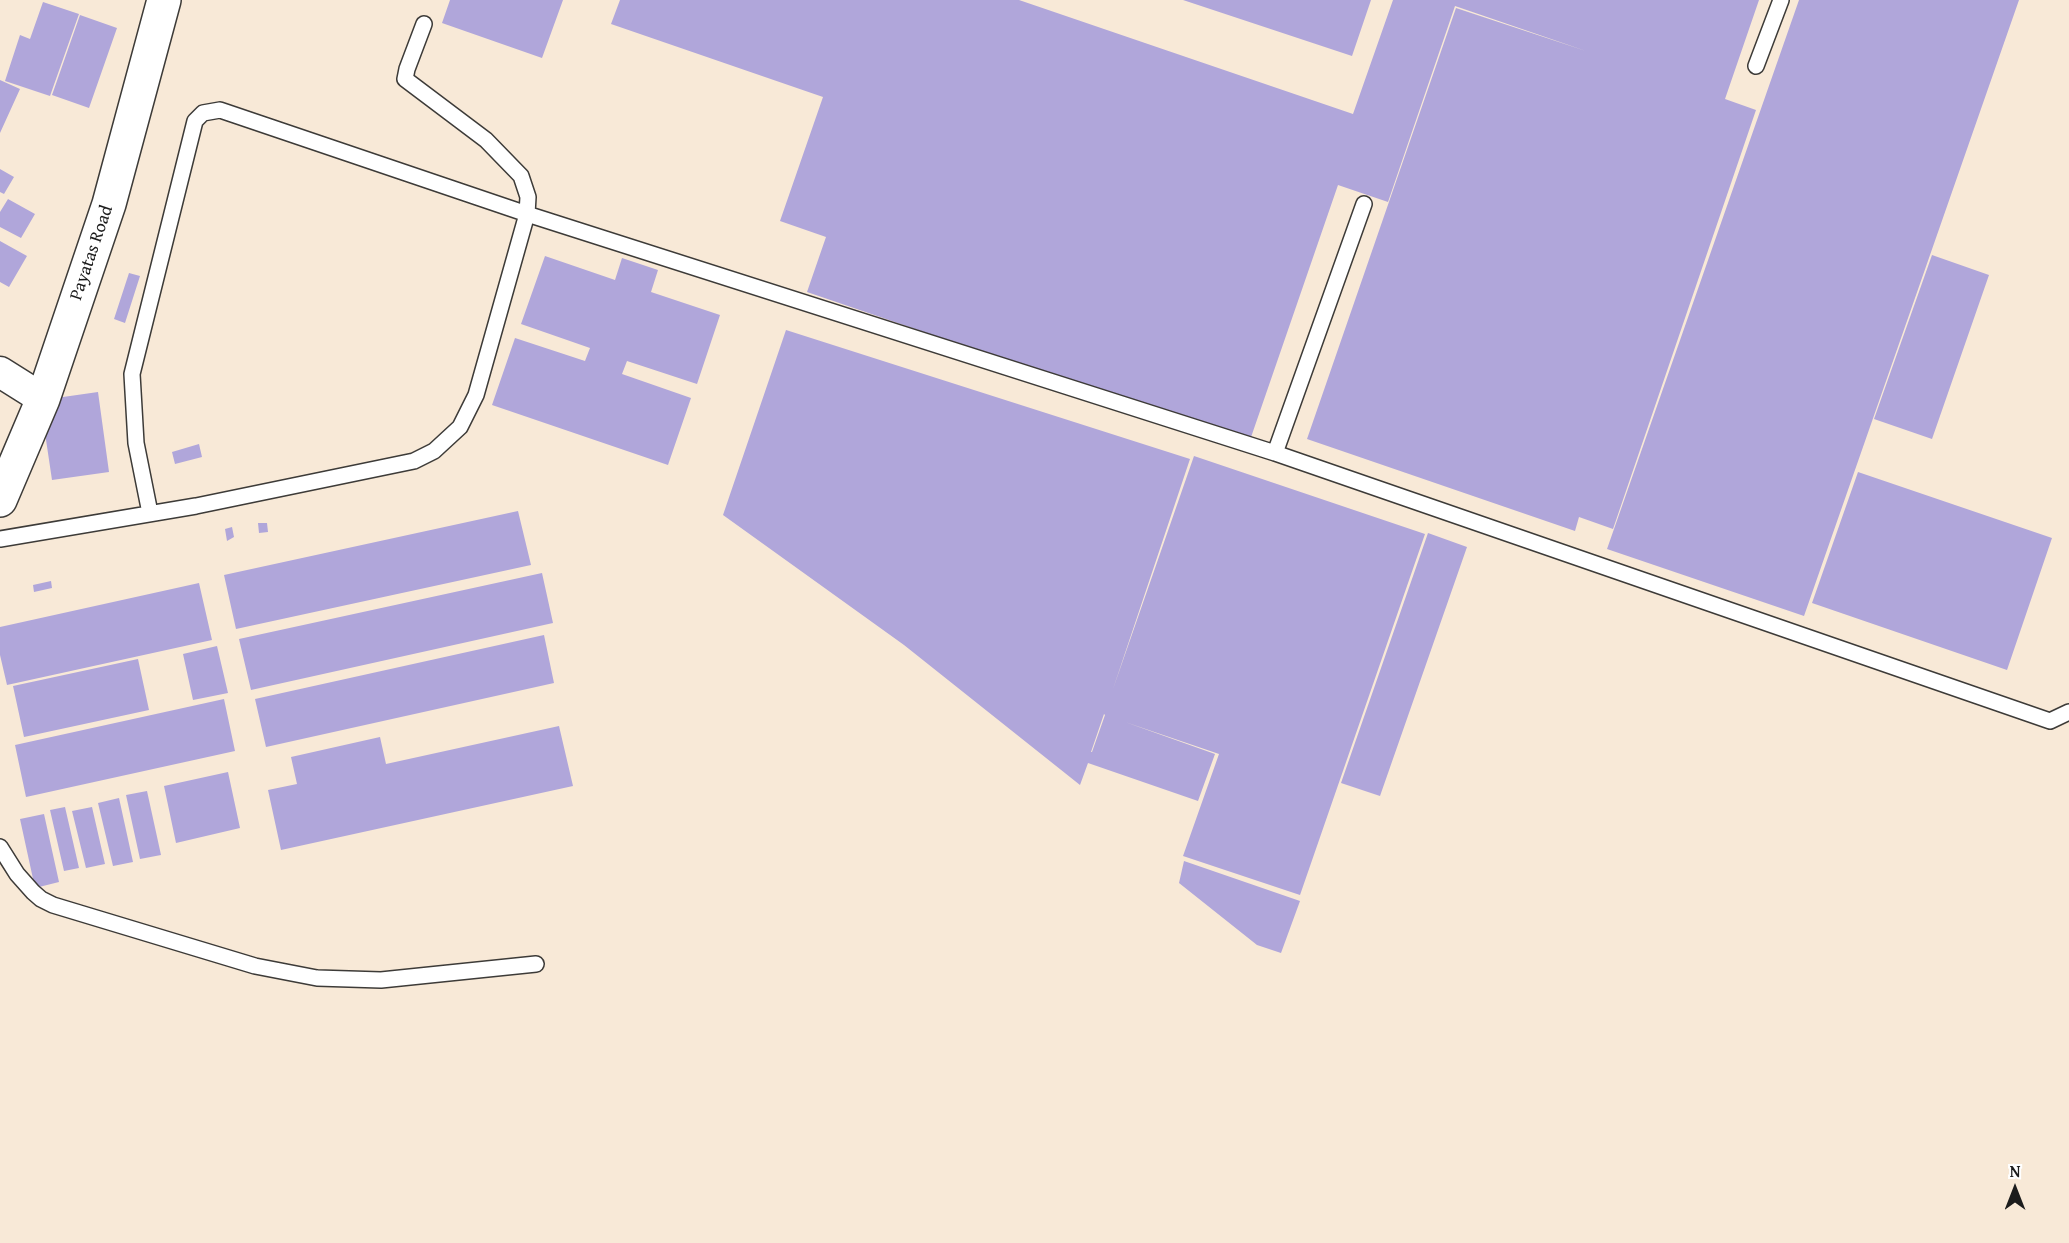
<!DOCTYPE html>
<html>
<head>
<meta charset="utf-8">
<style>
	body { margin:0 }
	#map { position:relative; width:2069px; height:1243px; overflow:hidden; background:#f8e9d7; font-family:"Gentium Book Plus",serif }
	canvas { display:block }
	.north { position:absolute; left:1985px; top:1159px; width:60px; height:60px; -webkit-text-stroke:4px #fff; paint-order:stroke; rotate:0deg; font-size:16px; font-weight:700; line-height:24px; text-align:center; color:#1c1c1c }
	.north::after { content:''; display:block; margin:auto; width:21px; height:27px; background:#1c1c1c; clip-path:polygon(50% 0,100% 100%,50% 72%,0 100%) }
</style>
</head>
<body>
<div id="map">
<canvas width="2069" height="1243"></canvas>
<div class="north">N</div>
</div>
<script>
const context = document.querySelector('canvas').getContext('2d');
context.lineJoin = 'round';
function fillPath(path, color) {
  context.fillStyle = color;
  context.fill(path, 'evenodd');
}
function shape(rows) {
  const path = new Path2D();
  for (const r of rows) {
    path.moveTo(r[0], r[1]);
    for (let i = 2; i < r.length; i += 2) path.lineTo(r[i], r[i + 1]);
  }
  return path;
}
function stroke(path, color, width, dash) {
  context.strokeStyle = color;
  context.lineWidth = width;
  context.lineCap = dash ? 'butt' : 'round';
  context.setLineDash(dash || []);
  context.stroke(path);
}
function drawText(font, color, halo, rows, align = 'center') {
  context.font = font + ' "Gentium Book Plus",serif';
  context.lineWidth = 6;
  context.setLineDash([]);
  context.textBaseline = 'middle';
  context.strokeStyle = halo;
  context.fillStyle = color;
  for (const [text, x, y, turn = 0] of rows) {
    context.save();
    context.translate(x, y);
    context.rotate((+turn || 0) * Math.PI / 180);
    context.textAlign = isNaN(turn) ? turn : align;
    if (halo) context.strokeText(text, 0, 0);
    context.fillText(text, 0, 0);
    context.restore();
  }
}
fillPath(shape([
	[450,0,563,0,542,58,442,23],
	[620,0,1019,0,1353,114,1393,0,1759,0,1725,99,1756,110,1613,529,1579,517,1575,531,1307,439,1456,8,1586,51,1455,6,1388,202,1338,185,1249,443,807,292,826,237,780,221,823,97,611,24],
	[1183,0,1371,0,1352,56],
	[1799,0,2019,0,1804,616,1607,549],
	[43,2,79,14,50,96,5,81,20,35,30,39],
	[80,15,117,28,89,108,52,95],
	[0,80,20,89,0,133],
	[0,169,14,177,4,194,0,192],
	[8,199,35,214,21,238,0,227,0,212],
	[0,241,27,256,9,287,0,282],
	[1932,255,1989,275,1932,439,1874,419],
	[545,256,615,280,622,258,658,270,651,292,720,315,697,384,627,361,622,374,691,398,668,465,492,405,515,338,585,361,590,348,521,324],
	[129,273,140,276,125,323,114,319],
	[786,330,1190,459,1113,689,1194,456,1425,534,1300,895,1183,856,1219,754,1125,722,1215,754,1198,801,1088,763,1080,785,904,645,723,515],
	[1104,714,1105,715,1092,752,1091,752],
	[98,392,109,472,52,480,45,433,56,398],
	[199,444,202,457,175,464,172,452],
	[1858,472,2052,538,2007,670,1812,603],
	[518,511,531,565,236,629,224,575],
	[258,523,267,523,268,532,259,533],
	[232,527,234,537,227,541,225,529],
	[1428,533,1467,547,1380,796,1341,783],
	[542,573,553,623,251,690,239,639],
	[51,581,52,588,34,592,33,585],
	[199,583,212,640,7,685,0,655,0,627],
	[544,635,554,683,266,747,255,699],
	[217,646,228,693,193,700,183,654],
	[138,659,149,710,24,737,13,686],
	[224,699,235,751,26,797,15,745],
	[559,726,573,786,281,850,268,790,297,784,291,757,380,737,386,764],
	[228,772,240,828,176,843,164,786],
	[147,791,161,855,140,859,126,795],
	[119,798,133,862,113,866,98,803],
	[65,807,79,868,64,871,50,810],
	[92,807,105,864,86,868,72,811],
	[44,814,59,882,35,888,20,819],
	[1184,861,1300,901,1281,953,1257,945,1179,883]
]), '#b0a6da');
const lane = shape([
	[1756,66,1781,0],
	[1275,453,1364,204],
	[150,513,136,443,132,374,195,121,203,113,220,110,527,214,1275,453,2050,721,2069,712],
	[0,539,196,506,414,461,434,451,460,427,476,395,527,214,528,197,521,176,486,140,405,79,407,69,424,24],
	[0,847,17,874,33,892,41,899,53,905,255,966,317,978,381,980,536,964]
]);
const street = shape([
	[0,372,43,399]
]);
const primary = shape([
	[0,500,43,399,109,204,164,0]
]);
stroke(lane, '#3d3b38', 18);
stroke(street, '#3d3b38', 33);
stroke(primary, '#3d3b38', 36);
stroke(lane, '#fff', 15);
stroke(street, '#fff', 30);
stroke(primary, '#fff', 33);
drawText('18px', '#1c1c1c', '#fff', [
	["Payatas Road",92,253,-71]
]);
</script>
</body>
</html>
